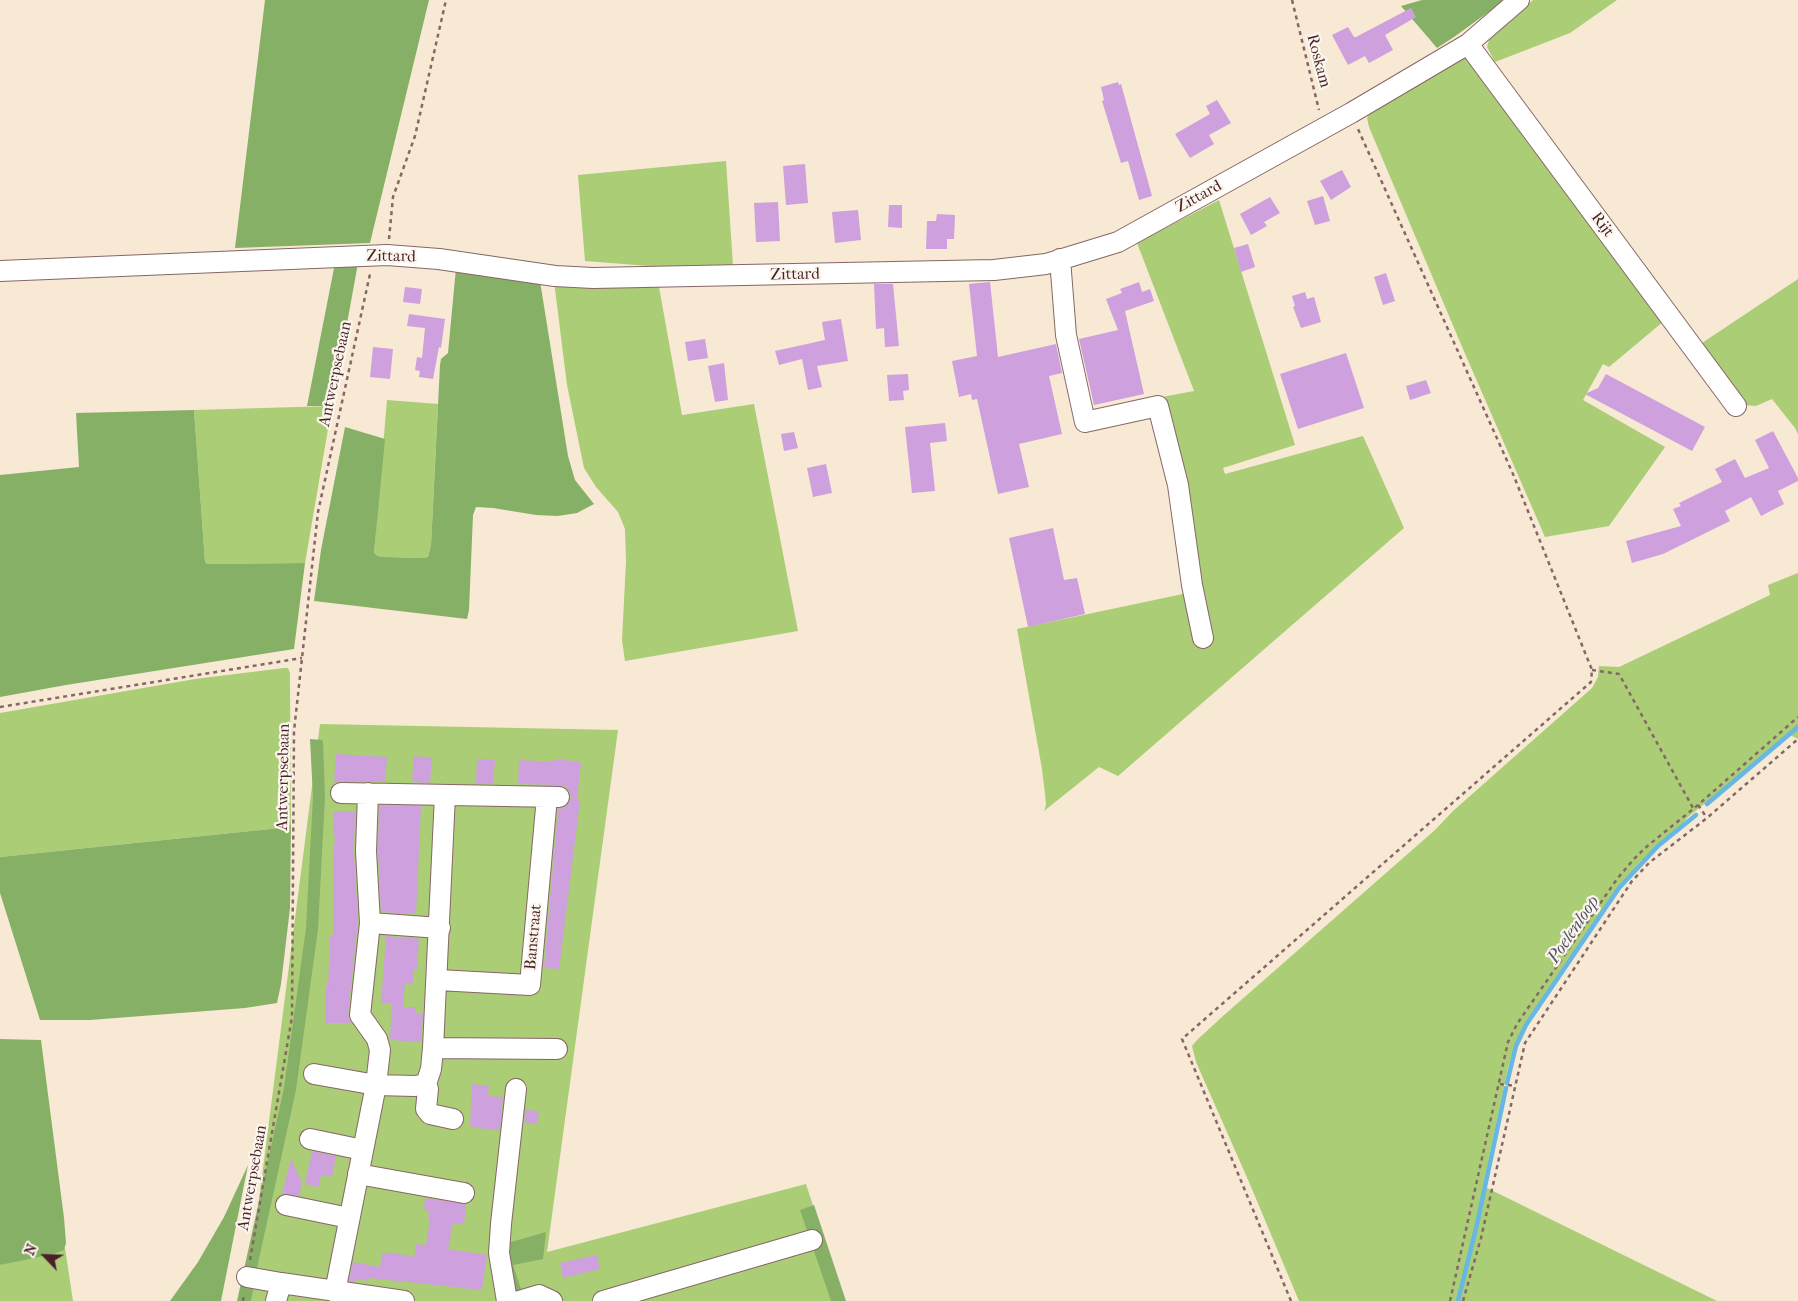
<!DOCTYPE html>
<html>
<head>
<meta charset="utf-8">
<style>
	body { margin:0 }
	#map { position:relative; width:1798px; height:1301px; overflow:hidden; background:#f7e9d4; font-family:"IM FELL French Canon",serif }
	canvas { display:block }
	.north { position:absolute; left:20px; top:1231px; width:50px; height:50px; -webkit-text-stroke:4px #fbf7ec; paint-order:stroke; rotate:294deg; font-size:14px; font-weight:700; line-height:20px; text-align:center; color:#4a1f2b }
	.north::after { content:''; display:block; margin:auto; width:18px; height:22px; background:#4a1f2b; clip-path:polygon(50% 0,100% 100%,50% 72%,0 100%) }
</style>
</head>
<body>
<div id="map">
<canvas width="1798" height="1301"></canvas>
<div class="north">N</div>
</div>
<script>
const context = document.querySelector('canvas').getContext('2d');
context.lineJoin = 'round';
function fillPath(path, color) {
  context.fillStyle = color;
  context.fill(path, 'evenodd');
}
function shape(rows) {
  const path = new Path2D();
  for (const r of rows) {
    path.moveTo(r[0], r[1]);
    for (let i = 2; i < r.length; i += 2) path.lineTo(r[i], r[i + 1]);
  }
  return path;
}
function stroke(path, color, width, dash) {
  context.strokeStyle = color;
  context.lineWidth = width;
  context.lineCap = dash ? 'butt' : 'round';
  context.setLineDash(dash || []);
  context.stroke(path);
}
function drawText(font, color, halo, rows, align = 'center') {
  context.font = font + ' "IM FELL French Canon",serif';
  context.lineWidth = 4.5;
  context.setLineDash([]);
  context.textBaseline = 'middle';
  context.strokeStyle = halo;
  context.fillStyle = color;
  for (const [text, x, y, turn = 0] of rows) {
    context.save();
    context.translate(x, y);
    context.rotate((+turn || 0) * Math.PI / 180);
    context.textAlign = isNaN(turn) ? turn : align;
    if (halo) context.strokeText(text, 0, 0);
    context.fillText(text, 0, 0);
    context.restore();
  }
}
fillPath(shape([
	[1533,0,1617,0,1570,33,1495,62,1487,47,1489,40,1494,33],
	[1462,57,1469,60,1664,321,1609,367,1603,364,1583,400,1665,447,1609,526,1545,537,1463,349,1369,127,1367,118,1372,110],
	[726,161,733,266,649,266,585,261,578,175],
	[1219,200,1295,445,1223,468,1225,474,1363,436,1404,528,1118,776,1099,767,1044,811,1046,805,1045,794,1042,769,1017,629,1197,591,1183,491,1162,397,1194,391,1137,243],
	[1798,279,1798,434,1795,428,1772,399,1756,406,1746,405,1726,375,1702,343],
	[554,281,659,287,682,415,754,404,798,631,625,661,622,640,626,562,625,529,618,512,596,487,584,468,567,385],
	[387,400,438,404,431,545,428,557,422,558,387,557,378,556,374,553],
	[332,406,305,563,207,564,205,562,194,410],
	[1798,573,1798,739,1790,735,1688,817,1683,823,1638,864,1608,904,1527,1023,1515,1046,1508,1068,1483,1186,1717,1301,1299,1301,1249,1182,1196,1062,1192,1046,1197,1040,1223,1016,1435,830,1453,811,1592,688,1598,677,1599,666,1619,667,1770,595,1768,585],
	[284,668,288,668,290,673,290,687,291,824,286,827,270,829,0,857,0,713,195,679],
	[320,724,618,730,547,1252,806,1184,844,1301,246,1301],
	[65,1248,73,1301,0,1301,0,1265]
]), '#aacd76');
fillPath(shape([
	[265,0,429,0,370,243,235,248],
	[1422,0,1505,0,1454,37,1437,48,1401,6],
	[335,263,358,263,332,406,307,406],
	[456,268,540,281,568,456,575,480,594,504,577,513,558,516,536,515,493,508,476,507,473,515,469,610,467,619,314,601,321,550,345,427,385,439,374,553,378,556,387,557,422,558,428,557,431,545,440,365,441,359,448,353],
	[194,410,205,562,207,564,305,563,294,649,66,685,0,697,0,475,79,467,76,413],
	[310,739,322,740,323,742,325,797,318,929,296,1090,257,1268,251,1301,237,1301,284,1088,306,928,313,797],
	[291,824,290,908,281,984,277,1003,245,1008,90,1020,40,1020,0,893,0,857,270,829,286,827],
	[0,1039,41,1040,64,1218,66,1243,64,1250,54,1254,0,1265],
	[248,1165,221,1301,170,1301,198,1262,224,1217],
	[814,1205,846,1301,831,1301,800,1210],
	[546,1232,543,1259,513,1265,525,1301,511,1301,504,1244]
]), '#87b067');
stroke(shape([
	[1707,804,1798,727],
	[1507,1083,1516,1046,1526,1025,1619,888,1658,846,1696,815],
	[1458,1301,1477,1224,1506,1088]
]), '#68b7e2', 4.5);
fillPath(shape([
	[1411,8,1416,17,1385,35,1393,50,1369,63,1365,56,1348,65,1332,35,1348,27,1354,37,1356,37],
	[1118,82,1119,85,1121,84,1152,196,1139,200,1128,161,1121,163,1102,101,1104,100,1101,87],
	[1217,100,1231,123,1209,135,1214,144,1190,158,1175,134,1210,114,1206,106],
	[805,164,808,203,786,205,783,166],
	[1342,170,1351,187,1331,200,1320,181],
	[1323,196,1330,221,1315,225,1307,201],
	[1270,197,1280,213,1264,222,1267,226,1251,235,1240,214],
	[778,202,780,241,756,242,754,203],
	[889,205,902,205,902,228,888,227],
	[858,210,861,240,835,243,832,212],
	[937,214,955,215,954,239,947,239,947,249,926,249,927,221,936,221],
	[1248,244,1255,267,1241,272,1234,248],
	[1386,273,1395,301,1383,305,1374,277],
	[990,282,998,357,1056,344,1062,373,1049,376,1062,434,1019,444,1029,487,998,494,977,399,972,400,971,394,959,397,952,361,977,356,969,284],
	[1139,282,1142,292,1150,289,1154,301,1125,311,1144,394,1094,405,1079,339,1118,330,1106,299,1122,293,1120,289],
	[874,284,893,284,899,346,885,347,884,328,876,329],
	[405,287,422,289,420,304,403,302],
	[1305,292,1307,299,1314,297,1321,322,1301,328,1293,307,1295,306,1292,296],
	[409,314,445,319,441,348,439,347,433,379,419,377,420,371,415,370,417,357,422,358,425,328,407,326],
	[841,319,848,361,817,366,822,387,808,390,802,359,779,365,775,351,825,340,822,322],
	[705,339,708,358,688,361,685,342],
	[373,347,393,349,390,379,370,377],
	[1346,353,1364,408,1298,429,1280,374],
	[724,363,728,400,715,402,708,366],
	[908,374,909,390,903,391,904,400,889,401,887,375],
	[1606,374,1705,427,1692,451,1585,394,1598,388],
	[1426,380,1431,393,1410,400,1406,386],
	[945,423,947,441,930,443,935,491,912,493,905,427],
	[1773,431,1798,478,1798,481,1778,491,1784,504,1761,516,1751,497,1725,511,1730,521,1663,554,1632,563,1626,541,1681,526,1673,509,1681,506,1679,503,1722,482,1715,469,1735,459,1745,478,1769,468,1755,440],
	[794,432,798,448,784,451,781,434],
	[826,464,832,493,813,497,807,468],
	[1053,528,1064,580,1077,578,1085,614,1028,627,1009,538],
	[336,754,387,757,385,782,334,782],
	[414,756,432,758,430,783,412,782],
	[477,759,495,760,493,784,476,784],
	[554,759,581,762,577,800,580,800,559,969,544,968,558,809,565,807,569,803,571,797,570,792,566,787,560,785,518,784,519,760,554,762],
	[379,806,421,806,416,914,381,912,378,851],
	[334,811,355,811,354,852,358,921,348,1014,351,1023,325,1023,325,986,328,986,330,935,333,936,333,861,335,835,333,834],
	[386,936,419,939,417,969,414,969,413,984,405,983,403,1007,416,1007,415,1013,423,1014,421,1042,390,1040,392,1003,381,1003],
	[472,1084,489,1086,488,1096,503,1097,500,1130,478,1128,470,1126],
	[526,1109,539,1112,537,1124,524,1122],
	[312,1151,336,1156,332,1177,321,1175,319,1187,305,1184],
	[291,1159,302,1183,299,1196,282,1194],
	[425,1198,466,1204,464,1224,453,1223,448,1249,487,1255,482,1290,369,1278,368,1281,358,1279,355,1282,349,1281,353,1262,380,1267,382,1253,389,1254,389,1252,414,1257,416,1244,426,1245,430,1220,428,1219,429,1211,424,1210],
	[597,1255,600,1269,563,1278,560,1263]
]), '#cea0dd');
const minor = shape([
	[1468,44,1736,406],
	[1060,259,1066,335,1085,422,1158,406,1178,485,1192,585,1203,638],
	[0,271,387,255,439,259,555,276,593,278,994,270,1046,264,1118,242,1351,113,1468,44,1519,0],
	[341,793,559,797],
	[370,923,440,928],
	[438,980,530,985,547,797],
	[433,1048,557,1049],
	[314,1074,376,1085,415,1086,426,1084,431,1069,433,1048,445,795],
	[426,1084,428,1089,426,1109,430,1114,453,1119],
	[310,1139,363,1150],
	[358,1174,464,1193],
	[286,1205,349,1218],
	[247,1277,281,1283],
	[335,1292,376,1085,380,1050,377,1039,360,1015,370,923,366,851,368,793],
	[276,1301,281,1283,404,1301],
	[507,1301,499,1253,501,1224,516,1089],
	[519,1301,539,1295,552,1301],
	[603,1301,812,1240]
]);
stroke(minor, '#876666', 22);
stroke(shape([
	[1292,0,1319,110],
	[389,239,393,197,415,136,446,0],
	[1592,670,1619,674,1693,808],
	[0,707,302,658],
	[1698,805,1707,818],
	[1500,1084,1515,1086],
	[250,1260,292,1017,294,731,318,512,370,274],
	[243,1301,244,1293],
	[1291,1301,1182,1039,1591,682,1592,670,1513,474,1358,129],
	[1450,1301,1508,1042,1517,1024,1617,879,1633,860,1645,848,1698,805,1798,717],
	[1463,1301,1481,1238,1525,1043,1632,881,1650,862,1707,818,1798,739]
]), '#876666', 2.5, [4, 4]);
stroke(minor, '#fff', 20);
drawText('16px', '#4a1f2b', '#fbf7ec', [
	["Roskam",1318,61,75],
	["Zittard",1199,197,-29],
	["Rijt",1602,225,53],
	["Zittard",391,257,1],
	["Zittard",795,275,-1],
	["Antwerpsebaan",336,374,-78],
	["Antwerpsebaan",284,777,-89],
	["Banstraat",534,937,-85],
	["Antwerpsebaan",253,1178,-80]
]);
drawText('italic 18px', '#54546b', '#fbf7ec', [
	["Poelenloop",1574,930,-56]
]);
</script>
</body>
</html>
